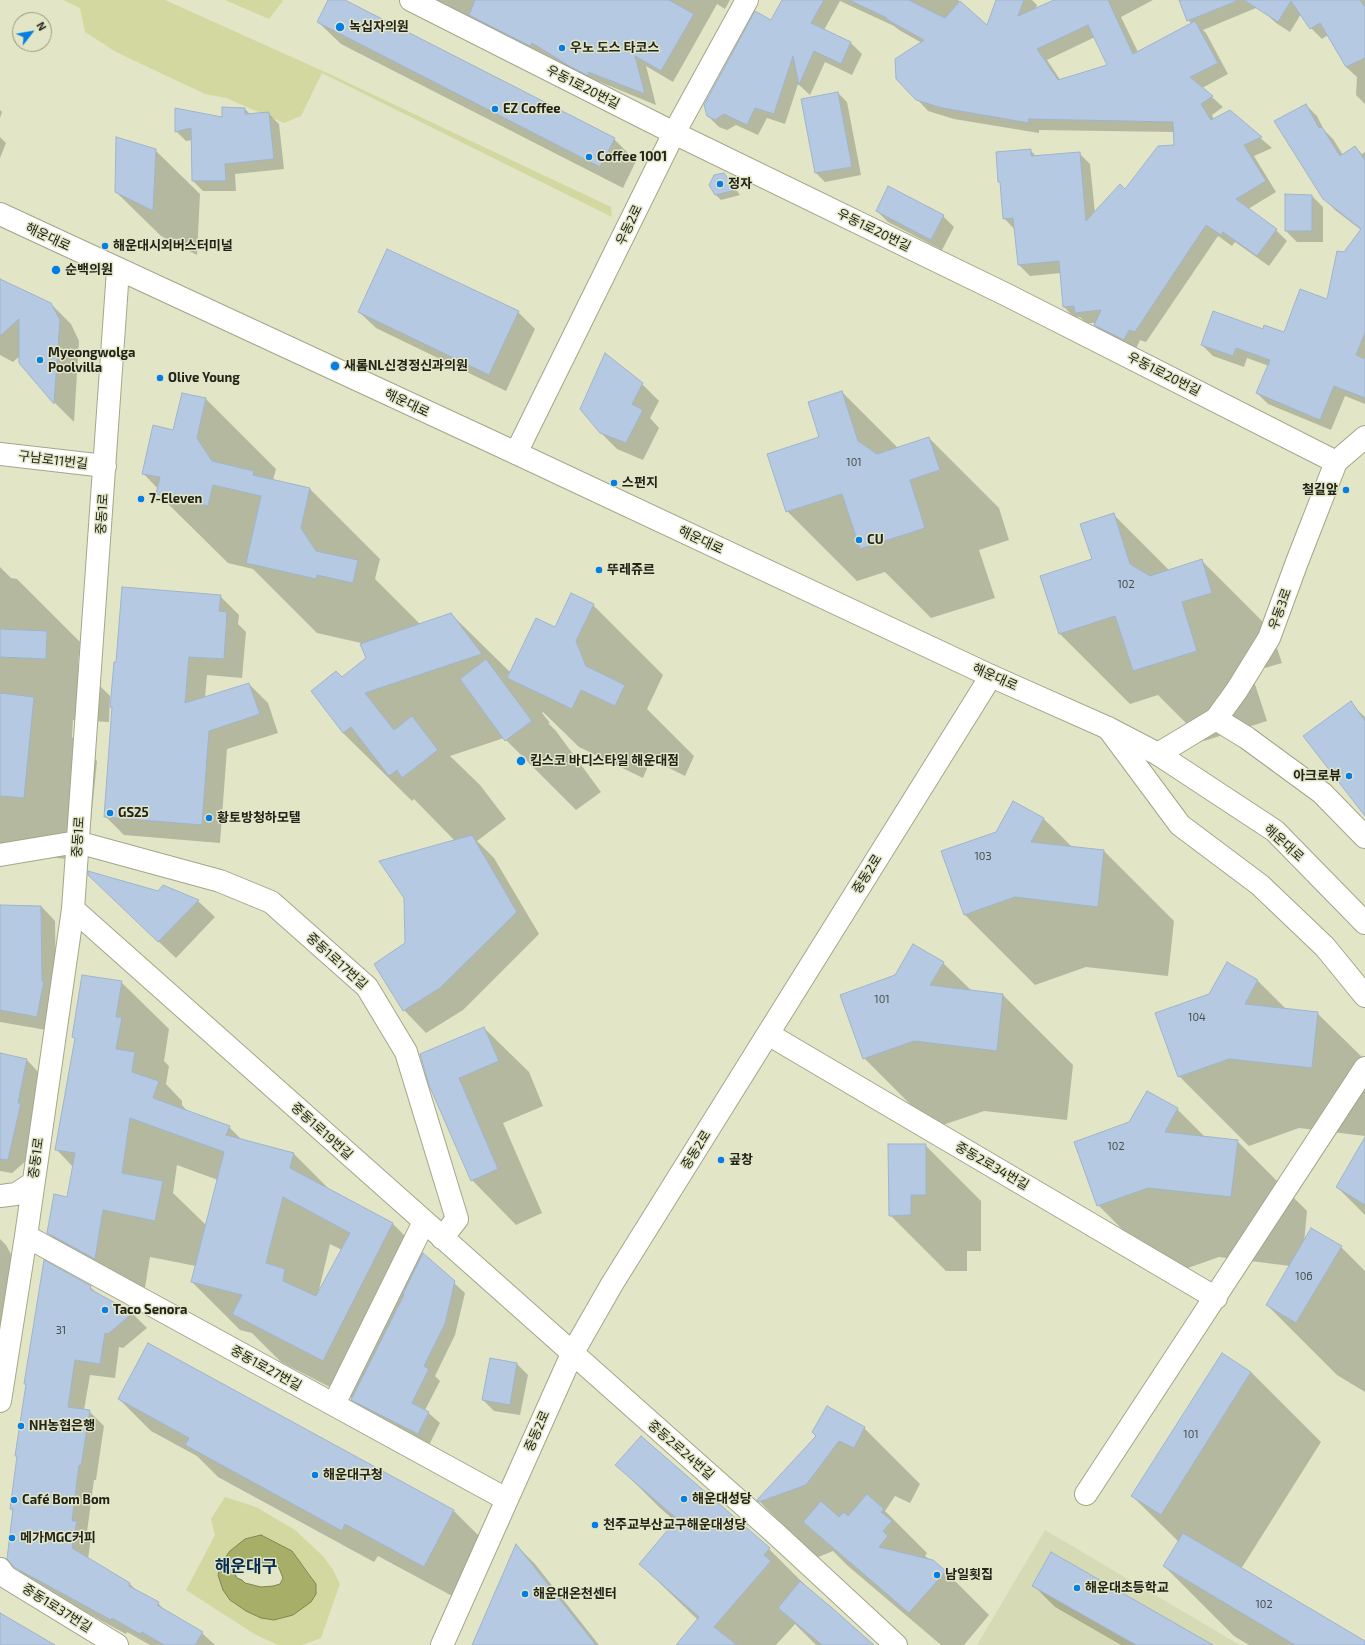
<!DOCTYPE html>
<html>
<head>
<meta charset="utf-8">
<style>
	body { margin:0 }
	#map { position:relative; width:1365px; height:1645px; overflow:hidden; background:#e2e6c7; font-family:"Exo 2",sans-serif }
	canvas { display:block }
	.north { position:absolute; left:12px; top:12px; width:40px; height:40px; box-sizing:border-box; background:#e2e6c7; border:1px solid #969881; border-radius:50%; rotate:59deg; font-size:11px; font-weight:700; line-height:16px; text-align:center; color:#232419 }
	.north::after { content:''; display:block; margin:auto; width:14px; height:18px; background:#027ee4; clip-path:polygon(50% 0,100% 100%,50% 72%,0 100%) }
</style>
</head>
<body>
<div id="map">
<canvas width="1365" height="1645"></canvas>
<div class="north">N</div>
</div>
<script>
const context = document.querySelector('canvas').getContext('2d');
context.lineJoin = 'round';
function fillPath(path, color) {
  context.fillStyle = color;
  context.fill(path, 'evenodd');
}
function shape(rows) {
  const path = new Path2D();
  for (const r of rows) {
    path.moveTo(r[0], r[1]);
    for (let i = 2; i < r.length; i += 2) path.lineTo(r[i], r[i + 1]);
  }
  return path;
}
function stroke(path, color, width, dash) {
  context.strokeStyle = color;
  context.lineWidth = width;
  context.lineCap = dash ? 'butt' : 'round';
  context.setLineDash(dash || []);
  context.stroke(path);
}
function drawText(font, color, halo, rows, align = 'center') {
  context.font = font + ' "Exo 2","Noto Sans KR",sans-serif';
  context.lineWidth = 3;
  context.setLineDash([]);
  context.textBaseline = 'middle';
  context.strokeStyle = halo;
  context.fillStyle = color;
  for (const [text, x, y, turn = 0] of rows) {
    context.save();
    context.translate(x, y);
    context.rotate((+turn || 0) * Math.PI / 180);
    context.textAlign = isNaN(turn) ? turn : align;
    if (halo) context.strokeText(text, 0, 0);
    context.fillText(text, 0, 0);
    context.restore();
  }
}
fillPath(shape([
	[1045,1530,1240,1645,977,1645]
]), '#d6dbb5');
fillPath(shape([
	[63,0,165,0,323,71,611,207,612,217,322,73,301,116,284,123,226,98,205,94,116,52,85,32,80,8],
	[225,0,281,0,283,1,269,19],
	[225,1497,256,1507,295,1530,323,1556,333,1570,340,1584,321,1638,302,1645,278,1645,256,1635,186,1590,215,1535,211,1519],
	[261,1535,292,1551,313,1578,311,1602,293,1615,274,1620,218,1575]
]), '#d2d89f');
const water = shape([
	[261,1535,292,1551,316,1584,316,1594,311,1602,293,1615,274,1620,261,1618,246,1611,230,1600,223,1590,218,1575,222,1562,230,1551,245,1539,261,1535],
	[245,1563,271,1563,279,1568,283,1578,280,1584,273,1586,261,1587,245,1583,242,1580,237,1578,234,1572,235,1567,240,1564,245,1563]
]);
fillPath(water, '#a7ae67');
stroke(water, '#7f8550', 1);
fillPath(shape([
	[329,0,343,0,614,139,636,161,623,188,341,44,318,22],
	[434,0,730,0,725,9,717,4,673,82,646,66,656,105,600,82,600,86,584,78,544,54,542,57],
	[784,0,958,0,987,27,997,0,1032,0,1037,5,1035,10,1056,0,1153,0,1121,17,1138,52,1192,24,1188,20,1180,0,1253,0,1256,8,1203,30,1206,33,1228,74,1202,88,1223,107,1212,115,1214,120,1230,112,1272,148,1254,156,1276,192,1248,209,1276,230,1287,241,1269,266,1235,242,1232,246,1218,236,1146,342,1140,340,1135,351,1106,336,1095,325,1096,323,1086,323,1080,317,1075,318,1064,307,1061,273,1030,276,1019,265,1015,230,1004,218,1002,184,999,181,1030,150,1037,157,1079,153,1090,164,1095,213,1125,190,1175,146,1174,132,1039,130,1039,133,954,119,928,111,917,99,922,43,899,30,894,26,840,1,824,30,851,43,862,54,852,75,825,62,810,95,798,84,785,124,767,118,758,135,736,125,727,130,719,127,708,116,772,21],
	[1095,37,1108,66,1061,81,1047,60],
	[1270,0,1365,0,1365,104,1356,95,1357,77,1346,67,1328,35,1322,39,1311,28,1301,14,1290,32,1276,23,1264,12],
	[838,93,847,102,861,175,825,182,816,173],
	[1306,105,1317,116,1324,130,1333,139,1343,155,1355,147,1362,154,1365,152,1365,404,1345,396,1331,430,1268,404,1257,393,1269,366,1247,358,1244,367,1213,356,1202,345,1264,330,1285,334,1328,301,1344,253,1361,230,1335,210,1324,198],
	[245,109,251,115,269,114,279,124,284,169,235,174,236,191,203,191,193,181,192,140,186,141,176,131,223,118],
	[0,110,2,112,0,118],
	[0,137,6,143,0,158],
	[155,150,200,194,197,255,161,236,116,192],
	[724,174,729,180,740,195,721,200,716,195],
	[1312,196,1323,207,1323,242,1297,242,1286,231],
	[877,211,943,216,954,227,942,250,888,222],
	[0,280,50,303,71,324,79,341,74,422,55,403,20,362,20,356,13,362,0,355],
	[359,312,518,312,535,329,506,391,376,328],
	[642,384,659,401,650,418,659,428,643,460,617,449,600,432],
	[842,392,898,448,929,438,999,508,1009,540,979,550,995,598,931,618,885,572,857,581,787,511],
	[182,394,206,399,276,469,273,480,310,489,380,559,375,579,420,624,451,614,511,673,555,628,593,605,663,675,647,709,694,756,685,776,651,759,643,778,579,747,543,712,542,713,550,723,548,723,556,731,601,792,576,810,504,738,450,756,480,785,506,819,477,841,494,858,539,934,463,1010,426,1033,404,1010,406,944,455,841,414,799,412,801,343,733,342,678,367,658,361,643,317,633,253,569,228,563,157,493,158,489,143,473,174,431],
	[1114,515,1170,571,1201,560,1271,630,1282,663,1251,672,1267,721,1204,741,1158,695,1130,704,1060,634,1041,576,1093,560],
	[0,567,11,578,17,579,80,642,78,664,110,696,109,722,73,720,72,737,97,761,87,861,7,853,0,845],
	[220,596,239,615,238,624,246,632,242,678,207,675,205,698,249,684,268,703,278,733,227,749,220,843,124,835,105,816,113,709,111,707],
	[1350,703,1365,717,1365,814],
	[1014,802,1044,819,1072,847,1104,851,1174,921,1168,976,1086,967,1035,985,965,915,942,852,997,833],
	[106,892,158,892,198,901,215,917,176,958],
	[0,906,41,906,55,921,56,995,52,1031,0,1022],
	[943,963,972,991,1003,995,1073,1065,1067,1120,984,1111,934,1128,864,1058],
	[1258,981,1286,1009,1317,1013,1365,1060,1365,1136,1299,1128,1249,1146,1179,1076],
	[121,982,169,1029,164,1061,169,1066,166,1084,182,1101,182,1105,188,1112,229,1127,242,1140,294,1154,330,1190,393,1224,430,1261,465,1293,455,1335,435,1376,440,1381,425,1410,440,1423,429,1445,363,1411,353,1399,281,1362,252,1333,240,1330,192,1282,196,1266,150,1257,142,1306,96,1281,48,1233,67,1198,73,1167,57,1150,76,1040,73,1037],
	[177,1165,218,1180,207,1226,173,1193],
	[330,1244,342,1250,318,1294],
	[484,1028,529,1072,543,1106,503,1123,542,1213,516,1225,472,1180,430,1085],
	[0,1054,27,1060,42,1076,27,1160,12,1173,0,1171],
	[1147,1092,1177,1109,1206,1138,1237,1141,1307,1211,1304,1243,1341,1247,1365,1271,1365,1392,1337,1375,1267,1305,1290,1266,1219,1257,1168,1275,1098,1205],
	[1365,1139,1365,1215,1337,1187],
	[925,1145,981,1201,981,1251,967,1251,967,1271,946,1271,890,1215],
	[0,1239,6,1245,13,1258,0,1341],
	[90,1287,98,1294,133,1314,147,1328,123,1348,119,1347,115,1378,90,1375,84,1410,89,1411,104,1426,96,1480,94,1480,87,1532,91,1537,88,1559,130,1584,137,1591,158,1603,165,1611,202,1633,215,1645,150,1645,127,1632,126,1634,37,1586,31,1582,15,1567,13,1511,11,1509],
	[149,1344,454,1511,486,1543,456,1598,378,1556,374,1562,218,1477,197,1456,151,1431,119,1399],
	[517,1364,528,1375,520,1415,494,1411,483,1400],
	[1251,1372,1321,1442,1241,1569,1365,1642,1365,1645,1249,1645,1234,1636,1164,1566,1179,1542,1132,1496],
	[864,1428,920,1484,910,1503,895,1496,885,1511,927,1553,925,1556,945,1571,989,1615,964,1645,941,1645,848,1566,833,1551,816,1558,758,1500,817,1436],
	[641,1438,769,1549,811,1591,873,1645,816,1645,795,1624,776,1645,677,1645,698,1620,640,1564,676,1522,659,1507,617,1465],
	[516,1545,535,1564,599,1645,473,1645],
	[1034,1586,1211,1645,1121,1645,1055,1607]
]), '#0003');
const building = shape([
	[328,0,345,0,615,138,600,167,317,22,328,0],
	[475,0,669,0,694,14,661,71,635,56,645,94,588,72,589,76,571,67,532,43,530,46,469,15,475,0],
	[782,0,824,0,811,23,851,42,841,64,814,51,799,85,793,56,774,114,755,108,747,125,724,114,715,120,707,116,704,105,755,11,771,20,782,0],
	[849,0,909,0,945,18,960,1,987,25,996,0,1024,0,1018,16,1054,0,1108,0,1133,54,1195,21,1218,63,1190,77,1213,96,1201,104,1211,120,1230,110,1262,137,1244,145,1266,181,1236,199,1277,229,1257,256,1223,232,1221,235,1206,225,1135,332,1129,330,1124,340,1094,325,1101,310,1075,313,1074,306,1063,307,1059,261,1018,265,1013,218,1003,219,1000,182,998,182,996,152,1031,149,1031,156,1080,152,1086,221,1120,184,1125,189,1158,146,1174,145,1173,122,1028,119,1029,123,942,108,916,100,896,79,895,59,924,40,886,19,887,18,849,0],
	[1088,25,1107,65,1058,80,1037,49,1088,25],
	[1179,0,1236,0,1237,1,1187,21,1179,0],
	[1244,0,1360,0,1365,7,1365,58,1346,67,1320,23,1310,29,1291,1,1278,22,1244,0],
	[838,92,852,167,815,173,801,99,838,92],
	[1306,104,1319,128,1322,127,1340,156,1355,146,1365,160,1365,333,1356,355,1365,359,1365,398,1334,386,1320,420,1256,393,1270,360,1236,348,1233,356,1201,345,1213,311,1263,329,1264,325,1284,332,1300,289,1327,299,1337,251,1344,252,1361,229,1323,199,1274,121,1306,104],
	[222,107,245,108,245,114,269,112,274,159,225,164,226,181,192,181,191,128,175,132,175,108,222,117,222,107],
	[116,137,156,149,153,211,115,192,116,137],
	[724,173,736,190,715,195,709,185,714,175,724,173],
	[888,186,944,215,931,240,876,211,888,186],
	[1285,194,1312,195,1312,231,1285,231,1285,194],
	[387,249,519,311,489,375,358,312,387,249],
	[0,279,51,303,60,320,54,404,19,363,19,319,0,336,0,279],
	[605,353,643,383,632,404,643,410,626,443,600,433,580,409,605,353],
	[842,391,858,441,877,454,929,437,940,470,910,480,925,528,860,549,842,494,786,512,767,454,819,437,808,402,842,391],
	[182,393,206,398,197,438,212,461,254,471,253,475,310,488,301,528,316,551,358,560,353,583,317,575,316,579,246,563,261,496,213,485,208,506,156,494,160,477,142,474,153,425,173,430,182,393],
	[1114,513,1130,564,1150,576,1202,559,1212,593,1182,602,1197,651,1133,671,1115,616,1059,634,1040,576,1092,559,1080,524,1114,513],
	[122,587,221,595,219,611,227,612,224,659,189,657,185,703,249,683,260,714,209,731,202,825,104,817,112,707,110,707,114,662,116,662,122,587],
	[571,593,594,604,576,641,586,666,625,685,615,706,581,690,572,709,507,678,536,618,555,627,571,593],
	[451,613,482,654,365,693,394,730,412,716,438,750,402,778,397,770,389,776,351,727,343,733,311,691,336,671,342,677,366,658,360,644,451,613],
	[0,629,47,631,46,659,0,657,0,629],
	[486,659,532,721,505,741,460,679,486,659],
	[0,693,34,697,24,798,0,796,0,693],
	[1351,701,1365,721,1365,816,1303,736,1351,701],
	[1013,801,1044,818,1031,842,1104,850,1098,907,1015,897,964,915,941,851,996,832,1013,801],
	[472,835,517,912,440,988,403,1011,374,964,405,943,404,898,379,861,472,835],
	[88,871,158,891,163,885,199,900,158,942,88,875,88,871],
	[0,905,41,906,42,981,44,981,37,1017,0,1010,0,905],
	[913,944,944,962,930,985,1003,994,997,1051,914,1041,863,1059,840,995,895,975,913,944],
	[1227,962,1258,980,1245,1004,1318,1012,1312,1068,1229,1059,1178,1077,1155,1013,1209,994,1227,962],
	[82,975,122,981,116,1017,122,1017,116,1049,135,1052,132,1072,159,1081,153,1098,230,1126,226,1135,294,1153,290,1168,393,1223,323,1361,232,1314,242,1295,191,1282,224,1152,130,1118,122,1173,163,1181,155,1221,103,1210,95,1259,47,1233,54,1194,67,1197,75,1153,55,1150,75,1038,72,1037,82,975],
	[283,1197,350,1233,316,1296,283,1281,285,1269,266,1263,283,1197],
	[484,1027,499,1061,459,1078,498,1169,471,1181,429,1085,420,1054,484,1027],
	[0,1053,27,1059,18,1103,21,1103,8,1160,0,1159,0,1053],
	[1147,1091,1178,1108,1165,1132,1238,1140,1231,1197,1148,1188,1097,1206,1074,1142,1129,1122,1147,1091],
	[1365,1137,1365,1205,1336,1187,1365,1137],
	[888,1144,926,1144,926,1195,911,1195,911,1215,889,1216,888,1144],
	[1311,1228,1342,1246,1296,1323,1266,1305,1311,1228],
	[423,1253,455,1281,445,1324,424,1366,429,1369,412,1403,429,1412,418,1434,351,1400,404,1295,403,1294,423,1253],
	[44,1260,91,1286,90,1289,133,1313,108,1334,105,1333,100,1364,75,1360,68,1407,90,1410,81,1466,79,1465,72,1521,77,1521,72,1548,130,1583,129,1586,159,1602,157,1605,203,1632,195,1645,164,1645,142,1632,140,1634,112,1618,111,1620,21,1571,15,1568,7,1559,13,1509,10,1509,17,1456,15,1456,26,1384,24,1384,44,1260],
	[148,1343,454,1510,424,1567,345,1524,342,1531,185,1445,189,1438,118,1399,148,1343],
	[1222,1353,1251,1372,1161,1515,1131,1496,1222,1353],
	[490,1358,517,1363,510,1405,482,1400,490,1358],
	[827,1406,865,1427,854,1448,839,1441,806,1485,759,1502,757,1500,816,1436,812,1432,827,1406],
	[641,1436,770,1548,764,1555,771,1561,714,1627,737,1645,676,1645,699,1617,639,1564,677,1519,615,1465,641,1436],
	[867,1494,884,1509,881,1512,892,1521,883,1531,888,1536,879,1547,933,1560,946,1571,909,1613,803,1522,821,1501,839,1517,844,1512,848,1516,867,1494],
	[1183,1533,1365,1641,1365,1645,1295,1645,1163,1566,1183,1533],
	[516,1544,596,1645,472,1645,516,1544],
	[1051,1552,1213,1645,1136,1645,1032,1586,1051,1552],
	[800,1581,831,1607,874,1645,822,1645,778,1608,800,1581],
	[0,1613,55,1645,0,1645,0,1613]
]);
fillPath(building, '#b5cae2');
stroke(building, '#9fb3ca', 1);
const minor = shape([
	[0,454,105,466],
	[1158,754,1216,719,1237,690,1269,638,1297,562,1336,462,1365,437],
	[0,855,77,842,220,881,271,902,367,987,406,1052,457,1219,442,1238],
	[73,909,775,1533,896,1645],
	[768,1034,1216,1298],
	[0,1196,16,1194,33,1183],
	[26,1236,506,1499],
	[0,1401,26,1236,73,909,118,270],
	[334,1404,424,1222],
	[1086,1494,1365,1068],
	[0,1569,6,1577,117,1645],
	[442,1645,572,1354,612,1284,991,676]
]);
const tertiary = shape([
	[411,0,674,133,1005,294,1336,462],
	[516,453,674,133,747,0],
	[1216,719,1247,738,1322,793,1365,837],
	[1108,728,1180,825,1260,885,1325,947,1365,996]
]);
const secondary = shape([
	[0,214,516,453,991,676,1108,728,1158,754,1275,831,1365,923]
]);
stroke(minor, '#a3a689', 24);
stroke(tertiary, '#a3a689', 24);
stroke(secondary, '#a3a689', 24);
stroke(minor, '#fff', 22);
stroke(tertiary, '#fff', 22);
stroke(secondary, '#fff', 22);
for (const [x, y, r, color] of [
	[340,27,5,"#027ee4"],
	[562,48,4,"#027ee4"],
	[495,109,4,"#027ee4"],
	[589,157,4,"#027ee4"],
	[720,184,4,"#027ee4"],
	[105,246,4,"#027ee4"],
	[56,270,5,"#027ee4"],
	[40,360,4,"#027ee4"],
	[335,366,5,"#027ee4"],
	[160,378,4,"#027ee4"],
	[614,483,4,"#027ee4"],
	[1346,490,4,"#027ee4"],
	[141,499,4,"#027ee4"],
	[859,540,4,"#027ee4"],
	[599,570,4,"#027ee4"],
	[521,761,5,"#027ee4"],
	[1349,776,4,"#027ee4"],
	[110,813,4,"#027ee4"],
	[209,818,4,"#027ee4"],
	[721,1160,4,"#027ee4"],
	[105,1310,4,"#027ee4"],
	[21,1426,4,"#027ee4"],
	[315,1475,4,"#027ee4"],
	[684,1499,4,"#027ee4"],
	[14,1500,4,"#027ee4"],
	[595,1525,4,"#027ee4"],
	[12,1538,4,"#027ee4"],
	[937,1575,4,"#027ee4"],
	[1077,1588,4,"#027ee4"],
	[525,1594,4,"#027ee4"]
]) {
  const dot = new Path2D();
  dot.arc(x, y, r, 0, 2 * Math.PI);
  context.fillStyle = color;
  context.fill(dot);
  stroke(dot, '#e2e6c7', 1.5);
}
drawText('11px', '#484e4b', null, [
	["101",854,462],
	["102",1126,584],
	["103",983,856],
	["101",882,999],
	["104",1197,1017],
	["102",1116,1146],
	["106",1304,1276],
	["31",61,1330],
	["101",1191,1434],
	["102",1264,1604]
]);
drawText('bold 13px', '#232419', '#e2e6c7', [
	["녹십자의원",349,27],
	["우노 도스 타코스",570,48],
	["EZ Coffee",503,109],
	["Coffee 1001",597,157],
	["정자",728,184],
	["해운대시외버스터미널",113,246],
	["순백의원",65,270],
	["Myeongwolga",48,353],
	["Poolvilla",48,368],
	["새롬NL신경정신과의원",344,366],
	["Olive Young",168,378],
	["스펀지",622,483],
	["철길앞",1338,490,"right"],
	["7-Eleven",149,499],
	["CU",867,540],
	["뚜레쥬르",607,570],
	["킴스코 바디스타일 해운대점",530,761],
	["아크로뷰",1341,776,"right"],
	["GS25",118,813],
	["황토방청하모텔",217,818],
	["곺창",729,1160],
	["Taco Senora",113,1310],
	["NH농협은행",29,1426],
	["해운대구청",323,1475],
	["해운대성당",692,1499],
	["Café Bom Bom",22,1500],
	["천주교부산교구해운대성당",603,1525],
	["메가MGC커피",20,1538],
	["남일횟집",945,1575],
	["해운대초등학교",1085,1588],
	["해운대온천센터",533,1594]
], 'left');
drawText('13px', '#232419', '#e2e6c7', [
	["우동1로20번길",583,87,27],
	["우동2로",629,225,-64],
	["우동1로20번길",874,230,26],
	["해운대로",48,237,25],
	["우동1로20번길",1164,374,27],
	["해운대로",407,403,25],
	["구남로11번길",53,460,7],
	["중동1로",102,514,-86],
	["해운대로",701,540,25],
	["우동3로",1280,609,-70],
	["해운대로",995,677,24],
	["중동1로",78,837,-86],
	["해운대로",1284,843,42],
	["중동2로",867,874,-58],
	["중동1로17번길",337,961,42],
	["중동1로19번길",322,1131,42],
	["중동2로",696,1150,-58],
	["중동1로",36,1158,-82],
	["중동2로34번길",992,1166,30],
	["중동1로27번길",266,1368,29],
	["중동2로",537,1431,-66],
	["중동2로24번길",681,1450,41],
	["중동1로37번길",57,1608,32]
]);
drawText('bold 17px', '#062b51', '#e2e6c7', [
	["해운대구",246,1566]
]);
</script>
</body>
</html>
